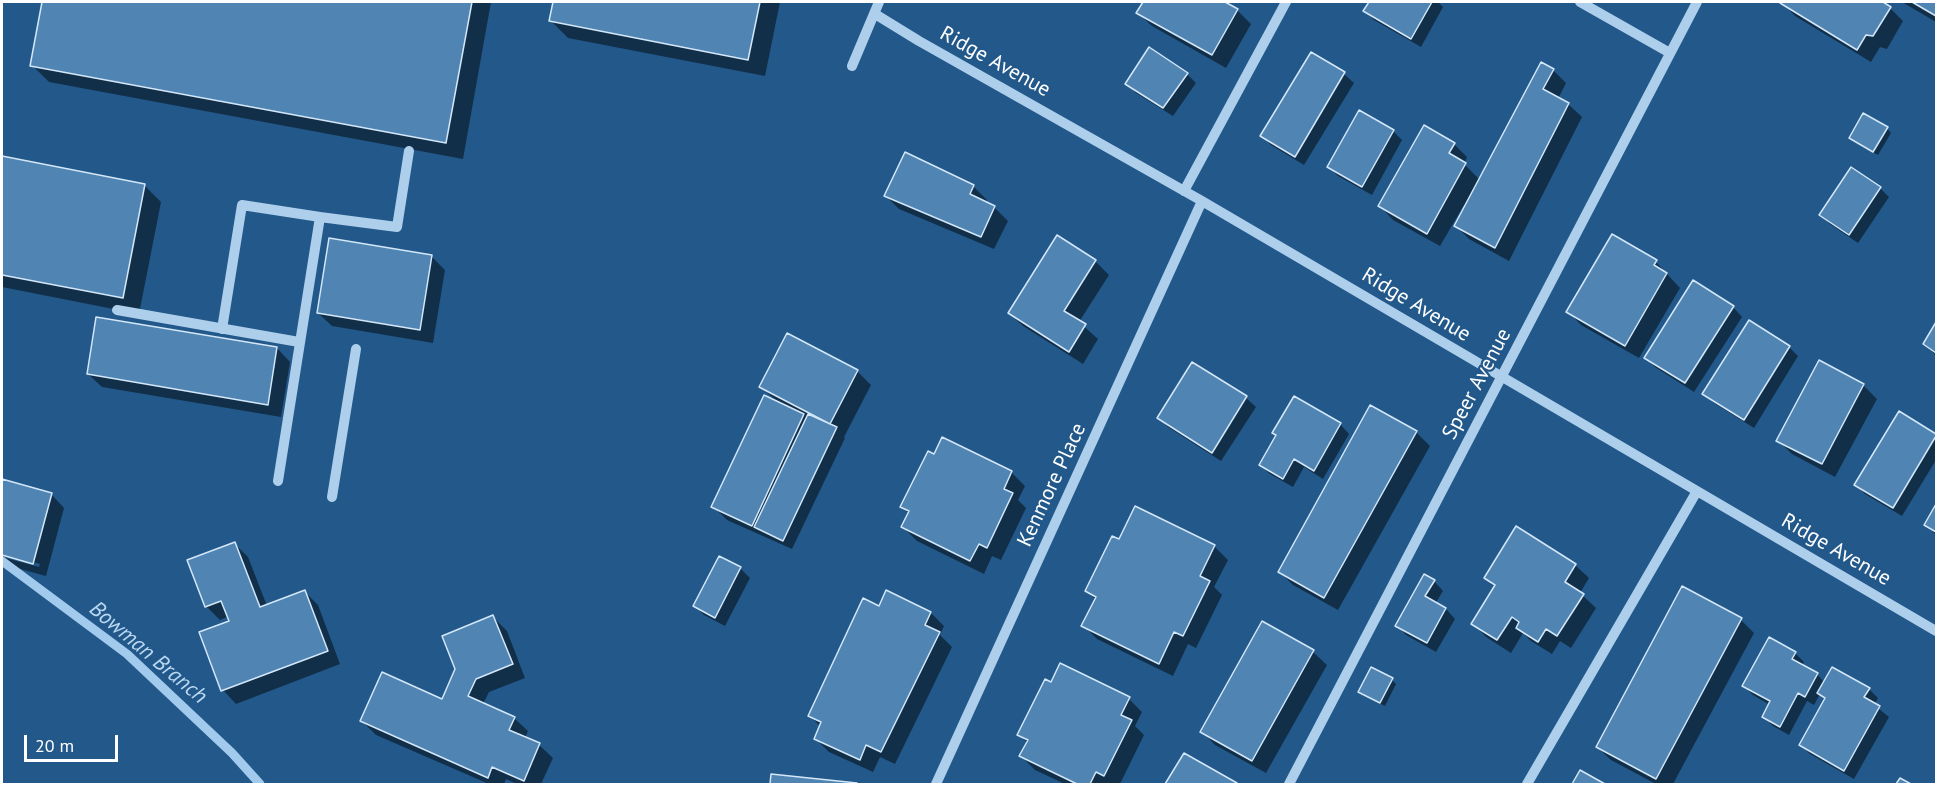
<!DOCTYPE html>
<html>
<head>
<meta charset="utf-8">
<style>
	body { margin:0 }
	#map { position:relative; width:1938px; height:786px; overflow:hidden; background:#22588a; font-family:"PT Sans",sans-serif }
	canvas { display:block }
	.frame { position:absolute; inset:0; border:3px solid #fff; pointer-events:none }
	.scale { position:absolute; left:24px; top:735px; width:94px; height:27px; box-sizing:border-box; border:3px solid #fff; border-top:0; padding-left:8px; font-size:18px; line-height:21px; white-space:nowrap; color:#fff; -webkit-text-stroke:4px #22588a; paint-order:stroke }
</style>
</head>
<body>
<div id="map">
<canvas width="1938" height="786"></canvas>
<div class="frame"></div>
<div class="scale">20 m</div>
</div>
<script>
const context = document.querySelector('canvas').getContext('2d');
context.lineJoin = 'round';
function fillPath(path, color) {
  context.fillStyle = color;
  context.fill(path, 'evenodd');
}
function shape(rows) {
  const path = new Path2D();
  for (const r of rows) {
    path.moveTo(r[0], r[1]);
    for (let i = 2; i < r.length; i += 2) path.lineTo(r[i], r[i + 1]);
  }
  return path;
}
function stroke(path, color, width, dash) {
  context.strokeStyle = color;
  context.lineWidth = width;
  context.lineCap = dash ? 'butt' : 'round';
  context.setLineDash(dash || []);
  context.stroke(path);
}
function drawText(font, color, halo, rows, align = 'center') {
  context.font = font + ' "PT Sans",sans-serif';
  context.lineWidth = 4.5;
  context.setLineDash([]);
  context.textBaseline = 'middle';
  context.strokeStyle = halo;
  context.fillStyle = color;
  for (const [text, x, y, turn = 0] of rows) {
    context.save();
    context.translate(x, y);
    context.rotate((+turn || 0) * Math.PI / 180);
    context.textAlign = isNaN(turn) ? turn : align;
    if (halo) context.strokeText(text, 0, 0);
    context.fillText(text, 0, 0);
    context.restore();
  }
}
fillPath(shape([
	[43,2,491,2,463,159,49,82,32,65],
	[555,2,780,2,765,76,568,38,551,21],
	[1145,2,1222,2,1237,10,1251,24,1226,68,1152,26,1138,13],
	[1370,2,1438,2,1443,7,1421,47,1374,20,1365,11],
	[1782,2,1880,2,1890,8,1903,21,1887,49,1880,47,1871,62,1795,16],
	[1902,2,1936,2,1936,22],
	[1311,54,1344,74,1354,83,1304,165,1271,145,1262,136],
	[1553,70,1566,83,1558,99,1568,104,1582,117,1509,261,1469,239,1456,226,1466,206,1464,205,1440,246,1393,220,1380,206,1454,144,1467,157,1464,164,1480,180],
	[1187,74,1196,83,1173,116,1136,93,1127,84],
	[1887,128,1891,133,1878,155,1855,142,1850,138],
	[1393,131,1402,140,1372,195,1338,176,1329,167],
	[2,158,144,185,161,202,139,314,2,287],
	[973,186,987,200,985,203,995,208,1008,221,994,249,899,209,885,195],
	[1880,188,1889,197,1858,243,1830,224,1821,215],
	[1058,237,1095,261,1109,275,1079,322,1098,339,1083,364,1023,326,1009,313],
	[432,257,445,270,433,343,332,326,318,313],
	[1656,262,1680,288,1639,358,1581,325,1568,311],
	[1733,307,1742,317,1694,392,1655,367,1646,358],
	[1936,325,1936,355,1924,344],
	[1789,347,1798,356,1754,428,1714,403,1704,394],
	[277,348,290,362,281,417,102,387,88,374],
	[1193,364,1246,398,1256,407,1221,461,1168,427,1159,418],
	[857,371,871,385,844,437,845,438,792,549,727,520,713,506,777,402,761,386],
	[1863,385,1877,399,1835,477,1792,454,1778,440],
	[1294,398,1340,424,1349,434,1323,479,1304,467,1293,487,1270,474,1260,465,1277,436],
	[1899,413,1936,435,1936,460,1902,516,1865,494,1856,485],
	[1416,432,1430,446,1338,610,1293,585,1279,571],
	[1011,472,1025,486,1018,500,1026,508,1001,560,992,556,984,574,917,541,903,527,909,514,902,506],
	[2,481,51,494,64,508,46,576,2,564,2,557,39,567,40,564,2,554],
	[1936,507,1936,535,1926,525],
	[1136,508,1215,547,1228,560,1214,587,1222,595,1196,648,1188,644,1173,676,1097,639,1083,625,1096,600,1087,591,1120,541],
	[1516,528,1575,565,1589,578,1580,593,1596,608,1571,648,1560,641,1552,654,1531,641,1523,633,1511,653,1486,637,1473,623,1495,587,1486,578],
	[235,544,248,557,267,606,305,592,318,605,340,664,236,704,223,690,231,622,229,616,220,620,206,606],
	[719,558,740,568,750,578,725,626,704,615,695,606],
	[1434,581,1443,591,1435,604,1446,609,1455,619,1436,652,1406,635,1397,625],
	[880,608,931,613,944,626,940,635,952,647,895,764,880,757,873,772,829,752,815,738,821,727,809,715],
	[493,617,507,631,525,678,489,692,483,704,514,718,528,731,525,738,539,745,553,758,541,784,517,784,506,779,504,784,489,784,376,735,362,721,443,701],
	[1741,620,1754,633,1673,784,1656,784,1611,760,1597,747],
	[1262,623,1313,652,1327,665,1266,773,1215,745,1202,731],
	[1795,653,1804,662,1802,666,1817,674,1825,683,1869,689,1878,698,1874,705,1889,717,1854,779,1810,754,1801,745,1826,700,1820,694,1814,705,1807,701,1789,735,1773,726,1764,717,1770,705,1753,695,1744,686],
	[1392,680,1396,684,1385,706,1365,696,1360,692],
	[1051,684,1129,699,1142,712,1135,726,1144,735,1120,784,1065,784,1035,770,1021,756,1028,743,1019,735],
	[1184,755,1236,784,1167,784],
	[772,776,856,784,771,784]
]), '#0007');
stroke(shape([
	[2,561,127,654,232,753,260,784]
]), '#a2caec', 9);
const building = shape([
	[42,2,472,2,446,143,30,66,42,2],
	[553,2,760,2,748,60,549,21,553,2],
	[1143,2,1225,2,1238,9,1212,55,1136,13,1143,2],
	[1369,2,1432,2,1411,39,1363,11,1369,2],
	[1781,2,1883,2,1891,7,1873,36,1866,35,1857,50,1780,3,1781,2],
	[1912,2,1936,2,1936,16,1912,2],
	[1149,47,1188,73,1163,108,1125,84,1149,47],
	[1311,52,1345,72,1295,157,1260,136,1311,52],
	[1541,62,1554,69,1543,89,1569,103,1495,248,1454,226,1541,62],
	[1359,110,1394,130,1362,187,1327,167,1359,110],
	[1863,113,1888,127,1873,152,1849,138,1863,113],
	[1424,125,1455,143,1449,153,1466,163,1427,234,1378,206,1424,125],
	[905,152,974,185,970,194,995,206,981,237,884,196,905,152],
	[2,156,145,184,123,298,2,275,2,156],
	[1851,167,1881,187,1849,235,1819,215,1851,167],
	[1612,234,1657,260,1654,265,1667,273,1625,346,1566,312,1612,234],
	[1057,235,1096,260,1064,311,1086,324,1069,352,1008,313,1057,235],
	[329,238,432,255,420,330,317,313,329,238],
	[1693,280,1734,306,1685,383,1644,358,1693,280],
	[96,317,277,347,268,405,87,374,96,317],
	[1749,320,1790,346,1744,420,1702,394,1749,320],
	[1936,322,1936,353,1923,344,1936,322],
	[787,333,858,370,830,424,759,387,787,333],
	[1819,360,1864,384,1822,464,1776,441,1819,360],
	[1192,362,1247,396,1212,453,1157,418,1192,362],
	[764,395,804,414,752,526,711,507,764,395],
	[1294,396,1341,423,1314,471,1294,459,1283,479,1259,465,1276,435,1272,433,1294,396],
	[1370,405,1417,431,1324,598,1278,572,1370,405],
	[1899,411,1936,434,1936,436,1893,508,1854,485,1899,411],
	[808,414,837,427,783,541,754,527,808,414],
	[942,437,1012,471,1004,489,1013,493,987,548,979,544,970,561,901,527,909,511,900,507,928,451,934,454,942,437],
	[2,479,52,493,33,564,2,555,2,479],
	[1936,504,1936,532,1924,525,1936,504],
	[1135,506,1215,545,1200,576,1210,581,1183,636,1174,632,1159,664,1081,626,1096,597,1085,591,1112,536,1119,539,1135,506],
	[1516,526,1576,564,1565,582,1584,594,1557,636,1546,629,1538,642,1516,628,1519,622,1512,617,1497,640,1471,624,1495,585,1484,578,1516,526],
	[235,542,260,607,305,590,328,651,221,691,199,632,229,621,221,601,205,607,187,560,235,542],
	[719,556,741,567,715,618,693,606,719,556],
	[1424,574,1435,580,1425,596,1446,608,1427,643,1395,626,1424,574],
	[1682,586,1742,618,1656,779,1596,747,1682,586],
	[886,590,931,612,925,625,940,632,881,752,866,745,860,760,814,739,821,722,808,716,863,598,879,606,886,590],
	[493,615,513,664,476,679,468,696,515,717,509,730,540,743,524,781,492,767,488,778,360,721,382,672,442,699,455,669,442,636,493,615],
	[1262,621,1314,650,1252,761,1200,732,1262,621],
	[1769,637,1796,652,1792,659,1818,673,1805,697,1798,693,1780,727,1762,717,1770,701,1742,686,1769,637],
	[1060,663,1130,697,1121,715,1132,720,1104,776,1096,772,1090,784,1077,784,1019,756,1028,740,1017,735,1045,679,1051,682,1060,663],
	[1371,667,1393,678,1380,703,1358,692,1371,667],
	[1832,667,1870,688,1864,697,1880,706,1844,771,1799,745,1825,698,1817,693,1832,667],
	[1184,753,1237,783,1236,784,1165,784,1184,753],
	[1580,770,1605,784,1572,784,1580,770],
	[771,774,857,783,857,784,770,784,771,774],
	[1900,778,1911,784,1896,784,1900,778]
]);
fillPath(building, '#4f84b3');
stroke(building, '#d3e7f8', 1.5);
stroke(shape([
	[1580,2,1670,53],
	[875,14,919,41,1202,201,1936,631],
	[852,66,879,2],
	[1184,191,1286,2],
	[320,217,397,227,409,151],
	[117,310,299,342],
	[222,329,242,205,320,217,278,481],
	[332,497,356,349],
	[936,784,1202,201],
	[1289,784,1697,2],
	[1527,784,1697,491]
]), '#aecfeb', 10);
drawText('21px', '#fff', '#22588a', [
	["Ridge Avenue",995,62,29],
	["Ridge Avenue",1416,305,31],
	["Speer Avenue",1477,384,-62],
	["Kenmore Place",1052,485,-65],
	["Ridge Avenue",1836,550,30]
]);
drawText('italic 22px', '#bad8f2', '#22588a', [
	["Bowman Branch",148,653,40]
]);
</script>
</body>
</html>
